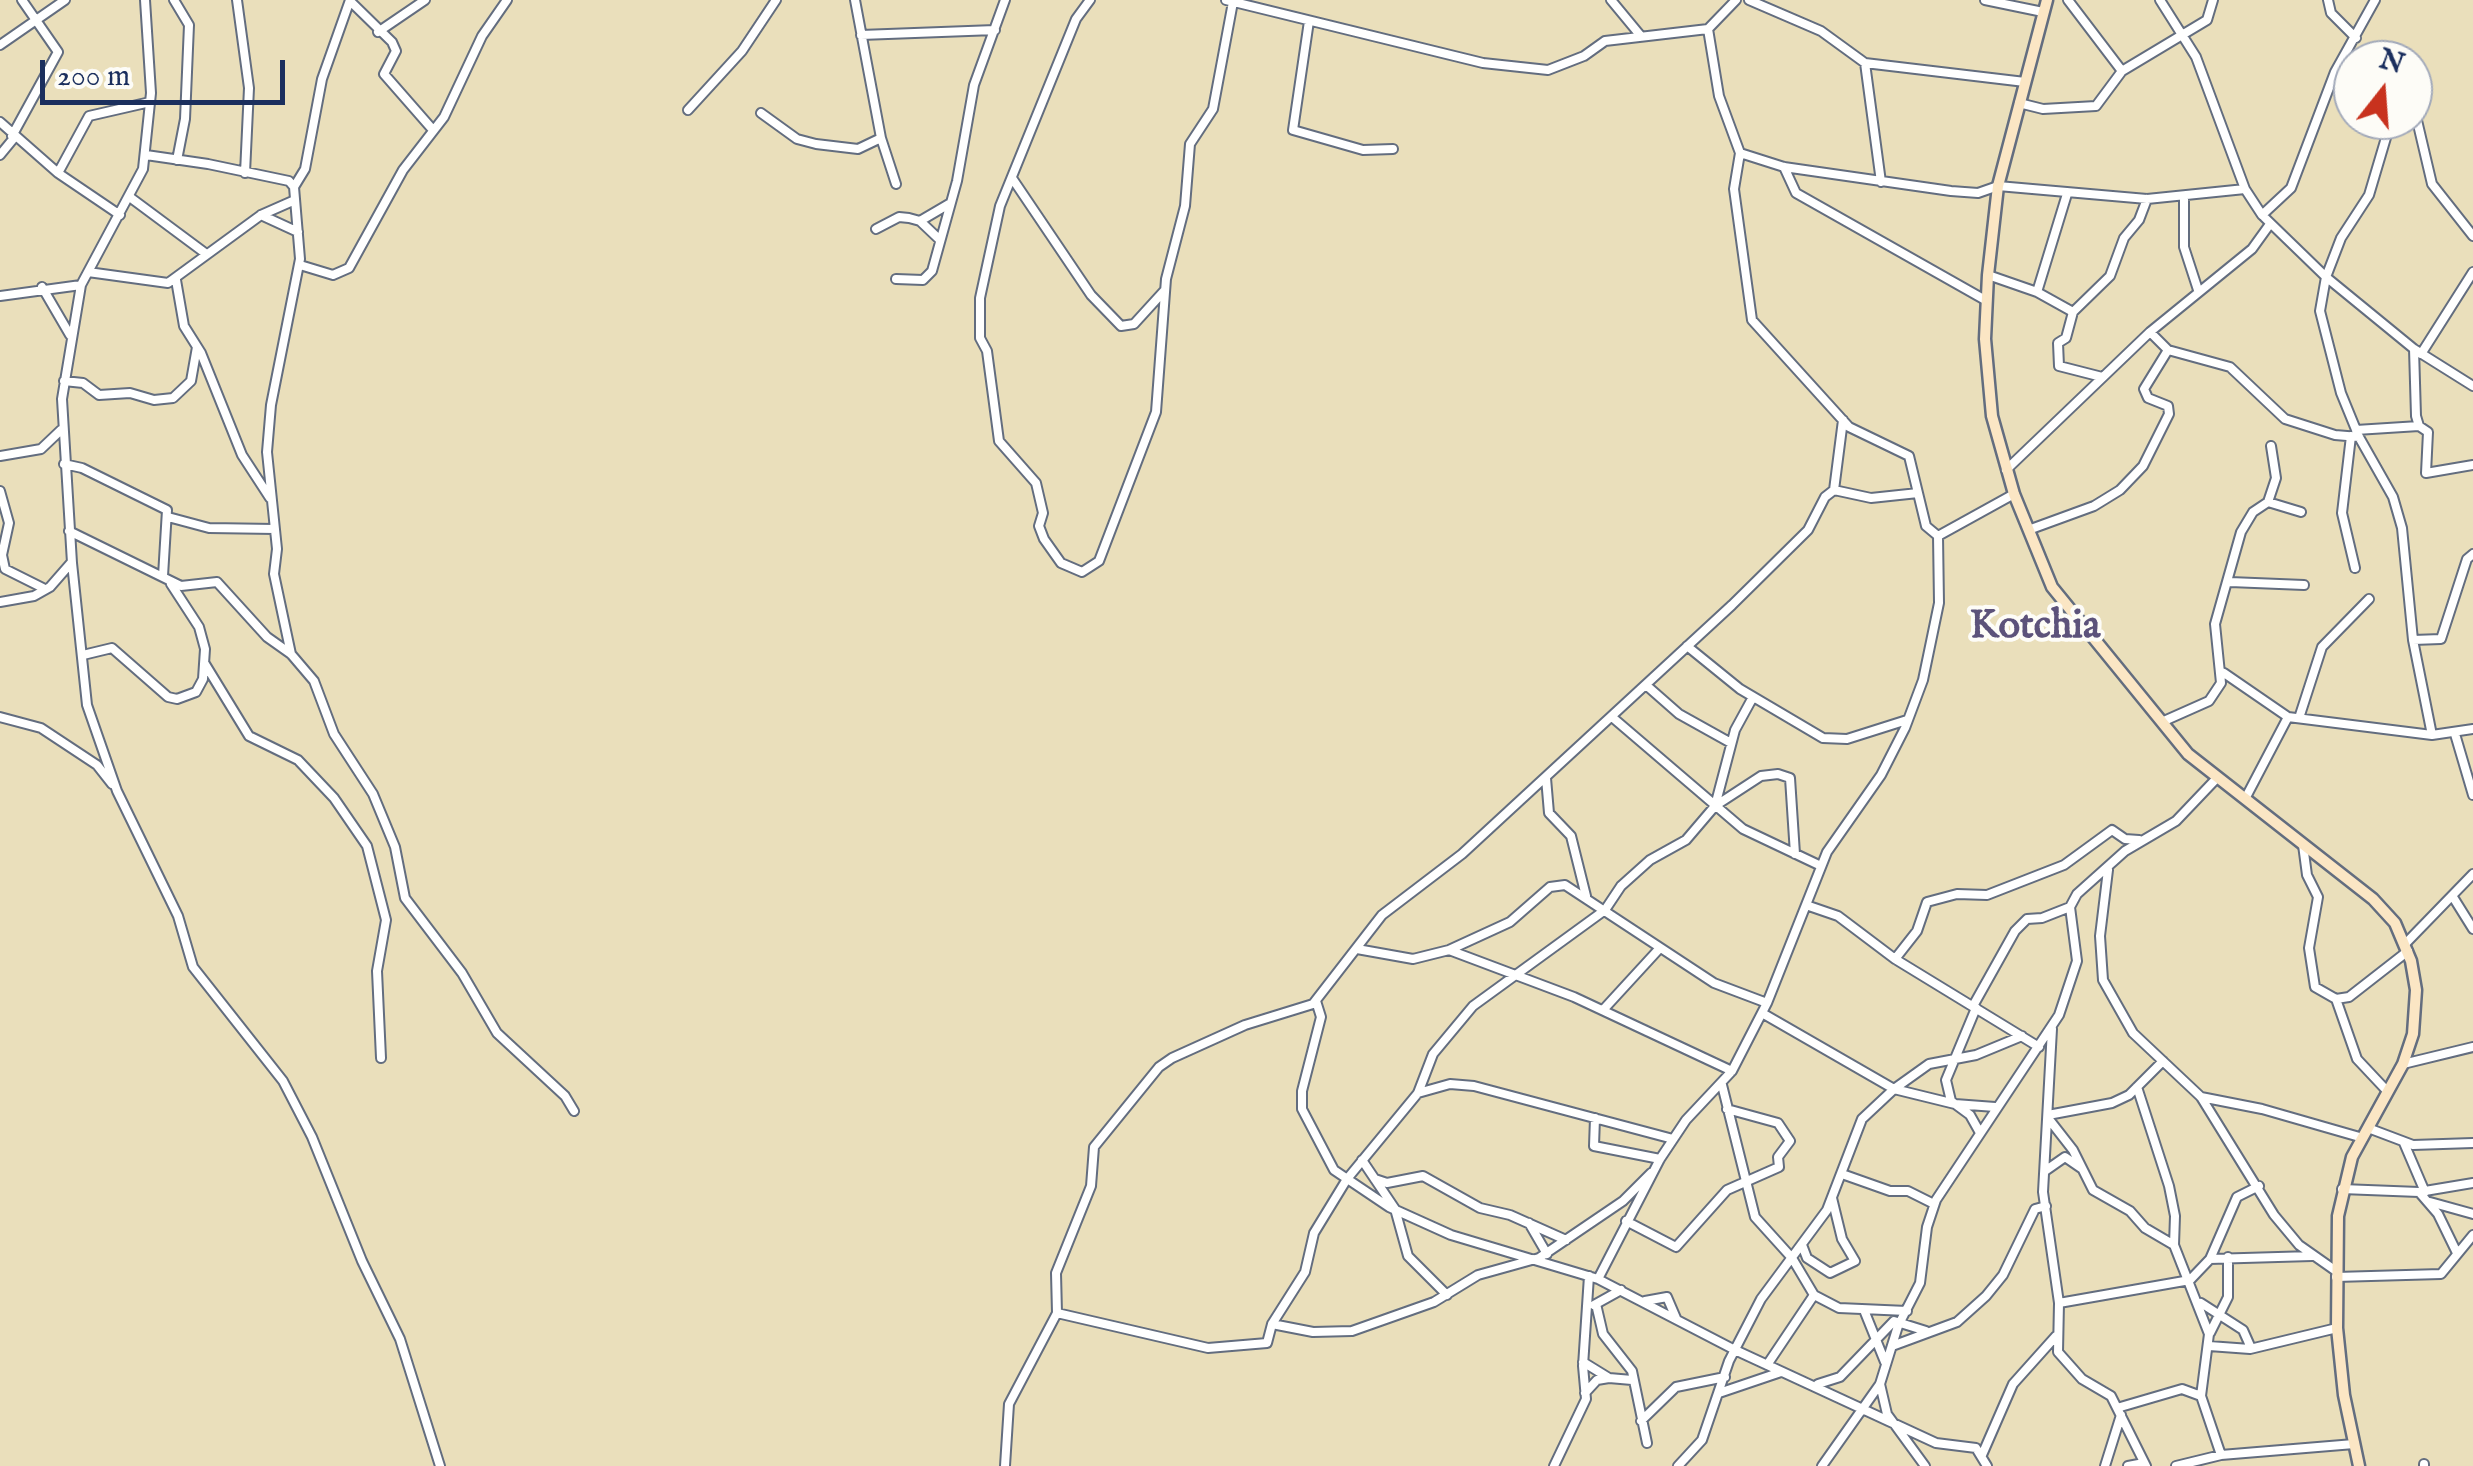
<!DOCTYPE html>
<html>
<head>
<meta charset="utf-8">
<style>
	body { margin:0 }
	#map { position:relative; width:2473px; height:1466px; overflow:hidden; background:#eadfbb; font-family:"IM FELL English",serif }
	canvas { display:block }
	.north { position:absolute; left:2333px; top:40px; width:100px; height:100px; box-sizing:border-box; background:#fdfcf7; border:2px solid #a3aaba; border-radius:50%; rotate:17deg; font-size:28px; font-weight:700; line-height:40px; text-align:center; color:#1b2f5e }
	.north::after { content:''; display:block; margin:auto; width:35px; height:45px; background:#c8321e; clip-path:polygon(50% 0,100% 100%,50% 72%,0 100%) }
	.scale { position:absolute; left:40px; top:60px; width:245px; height:45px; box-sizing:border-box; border:5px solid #1b2f5e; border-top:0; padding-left:12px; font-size:30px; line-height:35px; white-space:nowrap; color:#1b2f5e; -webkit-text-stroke:8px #fdfcf7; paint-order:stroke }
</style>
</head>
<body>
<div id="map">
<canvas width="2473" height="1466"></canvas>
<div class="north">N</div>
<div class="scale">200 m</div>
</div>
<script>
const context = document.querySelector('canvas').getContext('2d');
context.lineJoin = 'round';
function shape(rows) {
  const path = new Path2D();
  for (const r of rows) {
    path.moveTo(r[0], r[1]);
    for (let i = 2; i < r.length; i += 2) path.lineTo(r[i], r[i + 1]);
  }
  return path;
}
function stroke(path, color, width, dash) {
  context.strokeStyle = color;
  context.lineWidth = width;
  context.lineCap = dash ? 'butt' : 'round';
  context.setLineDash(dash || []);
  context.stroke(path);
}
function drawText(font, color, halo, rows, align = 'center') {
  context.font = font + ' "IM FELL English",serif';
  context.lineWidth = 8;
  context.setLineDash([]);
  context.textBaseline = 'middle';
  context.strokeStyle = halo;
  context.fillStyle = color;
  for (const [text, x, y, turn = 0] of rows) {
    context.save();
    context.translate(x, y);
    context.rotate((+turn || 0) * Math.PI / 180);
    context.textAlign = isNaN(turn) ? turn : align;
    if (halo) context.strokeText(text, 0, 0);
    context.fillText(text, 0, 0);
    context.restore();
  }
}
const street = shape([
	[145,0,151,93,143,169,81,285,62,399,72,563,87,705,117,791,178,916,193,967,283,1081,312,1137,362,1261,400,1339,440,1466],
	[174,0,189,25,185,119,177,160],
	[237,0,249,88,245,173],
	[855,0,881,138,896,184],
	[1090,0,1076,19,1000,206,980,298,980,338,987,351,999,441,1036,483,1043,513,1039,526,1044,539,1061,563,1082,572,1099,561,1156,412,1166,279,1185,206,1190,144,1213,109,1233,2],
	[1226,0,1483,63,1548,70,1584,56,1605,41,1708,29,1736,0],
	[1611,0,1640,35],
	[1749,0,1821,31,1865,63,2025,82],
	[1985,0,2043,12],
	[2160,0,2196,57,2245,189,2262,215,2326,277,2414,349,2473,386],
	[2328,0,2331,13,2356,38],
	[350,1,392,42,396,51,384,74,433,130],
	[1309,21,1293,130,1363,150,1393,149],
	[378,32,425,0],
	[861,35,995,30],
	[0,45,65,0],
	[1865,63,1881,182],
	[2122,71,2207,20,2213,0],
	[2019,103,2043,109,2096,106,2122,71,2068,0],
	[688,110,742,51,776,0],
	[761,113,797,139,816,144,858,149,881,138],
	[2416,116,2432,184,2473,236],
	[0,122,58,173,120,215],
	[2388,131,2369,195,2341,238,2326,277,2320,311,2341,393,2359,437,2393,497,2402,528,2413,640,2432,735],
	[12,136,58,52,22,0],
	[1740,153,1784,167,1951,191,1978,193,1998,186,2147,199,2245,189],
	[0,155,14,138],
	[146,155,208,164,289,181,294,187],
	[1784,167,1796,193,1987,301],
	[58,173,89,116,150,102],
	[1012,178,1091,295,1121,326,1134,324,1165,290],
	[2184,196,2184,247,2198,290],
	[131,198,205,253],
	[261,215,298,232],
	[2262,215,2291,188,2335,72,2375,0],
	[920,221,949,204],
	[876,229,899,217,909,218,920,221,940,240],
	[300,265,333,275,349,268,403,170,444,117,482,36,507,0],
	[88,272,168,283,261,215,295,200],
	[1988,275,2037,292,2073,312],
	[896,279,923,280,932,271,957,181,974,85,1005,0],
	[176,280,184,326,201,353,242,455,270,498],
	[42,287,70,335],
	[2037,292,2067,194],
	[0,296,81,285],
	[2150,332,2168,350,2230,367,2285,419,2335,435,2359,437],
	[2414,349,2416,416,2419,426,2428,432,2426,473,2473,465],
	[2421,354,2473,272],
	[2102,377,2059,366,2058,343,2066,338,2073,312,2110,276,2124,238,2139,220,2147,199],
	[64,381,83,383,99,395,130,393,154,400,173,398,191,381,197,347],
	[2356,430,2419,426],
	[2351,436,2342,513,2355,568],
	[0,456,41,449,61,430],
	[64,464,82,468,167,510,163,576],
	[2006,470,2150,332,2252,249,2270,224],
	[1834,490,1871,498,1918,493],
	[0,491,9,523,2,555,5,569,43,588],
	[2268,502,2301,512],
	[168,517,209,528,275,529],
	[2031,529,2094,506,2120,490,2143,466,2169,414,2168,406,2148,398,2144,389,2168,350],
	[69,531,181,586,217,582,267,637,291,654,314,681,334,734,373,794,395,847,405,898,462,973,497,1033,565,1096,574,1111],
	[1938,536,2014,494],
	[2230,582,2304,585],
	[0,602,34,596,50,587,71,563],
	[2413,640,2441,639,2467,559,2473,554],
	[1687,646,1740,689,1823,738,1847,739,1907,720],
	[291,654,274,574,277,549,267,452,271,405,300,259,294,187,305,169,322,79,350,0],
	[83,655,112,648,168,697,177,699,196,692,203,679,205,649,199,627,171,584],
	[205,664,249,736,298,760,334,798,367,846,386,920,377,971,381,1058],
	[2224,673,2288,717],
	[1646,685,1679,714,1731,743],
	[2300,715,2322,647,2369,599],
	[0,717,41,728,97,765,112,784],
	[1612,717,1743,829,1821,866],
	[2164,721,2209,701,2221,683,2215,624,2241,532,2253,512,2268,502,2276,478,2271,446],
	[2455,734,2473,795],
	[1546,778,1549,813,1571,836,1586,896],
	[2245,799,2288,717,2432,735,2473,729],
	[1715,806,1735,730,1753,697],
	[2303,845,2307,875,2318,897,2309,948,2315,987,2336,999,2349,997,2408,951],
	[2108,870,2100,936,2103,980,2133,1033,2201,1097,2274,1215,2299,1245,2336,1271],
	[2453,897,2473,929],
	[1806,905,1838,916,1895,959,2039,1047],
	[2406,943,2473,874],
	[1357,949,1413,959,1449,950,1510,922,1550,887,1565,885,1714,983,1767,1003],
	[1449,950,1574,997,1732,1071],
	[1895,959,1917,931,1927,902,1957,894,1987,895,2064,865,2112,830,2125,839,2139,840],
	[2336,999,2357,1059,2388,1092],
	[1316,1001,1321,1017,1302,1091,1302,1109,1334,1170,1389,1207,1451,1235,1598,1279,1735,1350,1936,1443,1976,1448,1987,1466],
	[1973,1006,2015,931,2027,919,2042,918,2070,907],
	[1976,1008,1946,1080,1951,1101,1970,1115,1979,1131],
	[1603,1010,1659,949],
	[1762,1013,1894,1089,1955,1104,1995,1107],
	[2052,1029,2043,1192,2059,1303,2058,1352,2082,1379,2111,1396,2146,1466],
	[2403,1064,2473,1047],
	[1722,1085,1755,1217,1792,1258,1814,1295,1839,1308,1907,1311],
	[2137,1087,2169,1186,2175,1216,2174,1245,2209,1334,2201,1396,2221,1455],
	[1418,1093,1450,1084,1474,1086,1673,1139],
	[2201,1097,2262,1109,2363,1138],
	[2048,1115,2112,1103,2129,1095,2163,1061],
	[1595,1118,1594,1146,1660,1159],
	[2048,1118,2073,1150,2093,1190,2130,1211,2145,1228,2174,1245],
	[2368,1128,2413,1145,2473,1143],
	[2404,1143,2425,1192],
	[1362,1160,1395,1209,1408,1256,1447,1295],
	[2045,1171,2065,1157,2081,1168],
	[1842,1174,1890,1191,1908,1191,1934,1204],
	[1375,1179,1387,1183,1423,1176,1480,1208,1510,1215,1566,1240],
	[2342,1189,2419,1192,2473,1183],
	[2419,1192,2438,1214,2457,1253],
	[2430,1202,2473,1214],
	[1626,1221,1676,1247,1727,1190,1779,1167,1778,1157,1790,1141,1778,1123,1727,1109],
	[1529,1223,1547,1254],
	[1802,1245,1807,1258,1830,1273,1855,1261,1842,1239,1832,1198],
	[2210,1259,2237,1197,2259,1186],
	[2336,1277,2441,1274,2473,1235],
	[1598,1279,1660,1159,1686,1120,1732,1071,1767,1003,1827,852,1881,775,1905,728,1923,680,1939,603,1938,536,1926,526,1909,456,1849,427,1752,320,1734,189,1740,153,1719,96,1708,29],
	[1645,1301,1667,1297,1676,1318],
	[2059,1303,2190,1280,2210,1259,2312,1256],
	[2201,1303,2243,1330,2251,1348],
	[1596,1304,1603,1334,1632,1371,1647,1443],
	[1594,1305,1621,1290],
	[1864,1310,1885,1362],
	[1057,1313,1208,1348,1267,1343,1272,1324,1305,1272,1314,1233,1347,1179,1418,1093,1433,1054,1473,1006,1605,910,1621,886,1650,860,1686,840,1715,806,1761,776,1778,774,1790,778,1795,854],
	[1272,1324,1313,1332,1352,1331,1434,1302,1478,1275,1539,1258,1623,1201,1651,1173],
	[2210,1333,2228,1297,2228,1257],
	[1892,1346,1957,1322,1986,1296,2003,1275,2035,1209,2046,1206],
	[2209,1346,2250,1349,2337,1328],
	[1583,1362,1609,1378,1632,1380],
	[1767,1365,1814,1295],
	[1818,1384,1840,1377,1894,1321,1926,1331],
	[1880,1384,1887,1414,1925,1466],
	[1585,1393,1597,1380,1609,1378],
	[1719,1393,1781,1372],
	[2117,1408,2182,1389,2201,1396],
	[1641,1421,1676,1387,1725,1377],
	[1982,1455,2013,1384,2056,1336],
	[2424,1464,2424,1466],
	[1005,1466,1009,1404,1057,1313,1056,1273,1091,1186,1094,1147,1159,1067,1172,1058,1245,1025,1313,1004,1382,915,1462,854,1732,605,1808,530,1825,497,1834,490,1843,420],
	[1554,1466,1586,1399,1583,1366,1589,1276],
	[1678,1466,1702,1440,1729,1361,1761,1299,1827,1210,1862,1119,1894,1089,1929,1064,1976,1055,2022,1036],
	[1822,1466,1880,1384,1898,1326,1920,1283,1927,1227,1936,1200,2059,1015,2077,961,2070,907,2077,894,2125,851,2176,821,2216,779],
	[2105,1466,2121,1415],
	[2128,1466,2144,1463],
	[2176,1466,2221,1455,2354,1444]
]);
const secondary = shape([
	[2047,0,1998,186,1988,275,1985,339,1992,416,2014,494,2052,587,2188,754,2373,899,2395,923,2411,961,2416,990,2413,1034,2403,1064,2352,1157,2338,1216,2337,1328,2344,1395,2359,1466]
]);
stroke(street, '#636d7f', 12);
stroke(secondary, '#636d7f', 15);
stroke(street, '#fff', 8);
stroke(secondary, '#fbe6c4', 10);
drawText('bold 40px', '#5c527a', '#fdfcf7', [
	["Kotchia",2035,629]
]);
</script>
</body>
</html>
